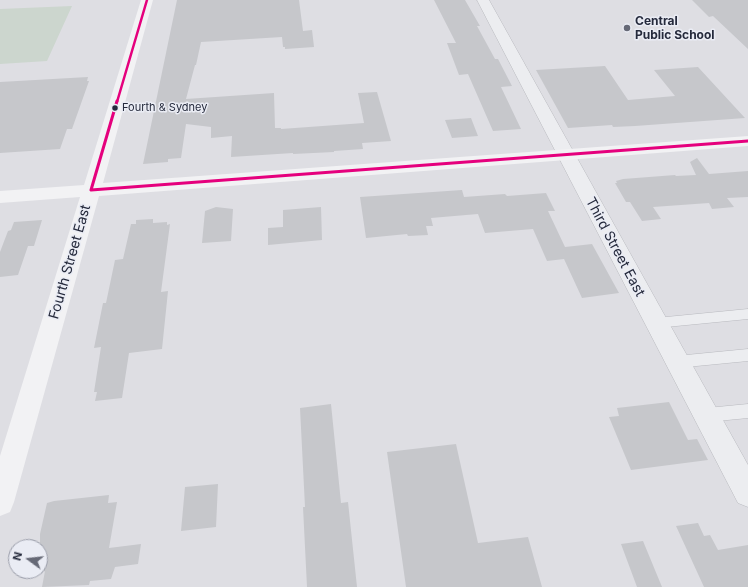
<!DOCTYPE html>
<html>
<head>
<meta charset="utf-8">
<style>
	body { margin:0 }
	#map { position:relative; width:748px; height:587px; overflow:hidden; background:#dedee3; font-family:Inter,sans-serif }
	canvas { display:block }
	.north { position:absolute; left:8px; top:539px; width:40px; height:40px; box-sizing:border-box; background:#eaecf4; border:1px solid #9b9eaa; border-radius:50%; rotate:285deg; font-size:11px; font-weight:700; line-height:16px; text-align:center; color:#252a3c }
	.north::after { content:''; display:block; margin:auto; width:14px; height:18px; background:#666976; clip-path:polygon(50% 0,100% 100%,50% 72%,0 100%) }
</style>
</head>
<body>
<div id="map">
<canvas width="748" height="587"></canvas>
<div class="north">N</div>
</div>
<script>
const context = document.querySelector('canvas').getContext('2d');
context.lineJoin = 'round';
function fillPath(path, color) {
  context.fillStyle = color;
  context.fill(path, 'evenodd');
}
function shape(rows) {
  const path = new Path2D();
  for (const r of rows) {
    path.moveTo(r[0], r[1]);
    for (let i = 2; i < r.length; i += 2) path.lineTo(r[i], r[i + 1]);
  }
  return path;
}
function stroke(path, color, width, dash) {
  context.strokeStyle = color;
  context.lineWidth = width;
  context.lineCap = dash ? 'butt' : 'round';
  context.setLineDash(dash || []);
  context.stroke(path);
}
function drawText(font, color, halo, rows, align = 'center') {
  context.font = font + ' Inter,sans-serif';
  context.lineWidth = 3;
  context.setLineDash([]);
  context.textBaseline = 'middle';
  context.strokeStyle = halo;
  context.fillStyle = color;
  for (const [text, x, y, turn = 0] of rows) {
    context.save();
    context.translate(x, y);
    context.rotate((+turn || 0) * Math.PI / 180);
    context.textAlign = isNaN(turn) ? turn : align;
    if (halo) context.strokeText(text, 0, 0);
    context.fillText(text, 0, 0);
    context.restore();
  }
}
fillPath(shape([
	[72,6,47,61,0,64,0,9]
]), '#ccd6ce');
fillPath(shape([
	[177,0,299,0,303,31,312,30,314,47,285,49,285,47,283,47,282,37,201,42,196,65,195,65,186,99,274,93,275,128,281,128,281,129,364,123,358,93,377,92,391,141,362,143,363,149,334,151,334,152,293,154,293,153,231,157,232,136,211,138,211,127,186,124,181,158,168,159,168,162,143,164],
	[434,0,465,0,480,26,477,26,495,59,498,59,512,86,501,87,521,129,493,131,468,74,459,75,447,43,456,43],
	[692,0,748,0,748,49,713,16,709,17],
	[605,66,628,100,675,96,654,70,698,67,745,118,635,126,613,127,612,125,568,128,536,70],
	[88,77,87,81,89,81,72,129,67,129,60,149,0,153,0,82],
	[471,118,478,136,452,138,445,120],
	[697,158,709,174,748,171,748,197,727,198,734,207,712,209,709,203,653,207,661,219,642,221,630,202,626,202,615,183,617,183,616,181,623,179,675,175,676,176,696,175,690,162],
	[462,190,464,197,505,194,507,196,546,193,555,211,548,211,565,247,592,244,619,293,582,298,564,259,547,261,533,229,485,233,478,214,431,218,433,226,426,226,428,235,408,236,407,234,366,238,360,197],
	[216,207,233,209,231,241,202,243,205,211],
	[321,207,322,240,268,245,268,228,283,227,283,210],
	[153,219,153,223,167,222,167,225,170,224,161,292,168,291,162,349,129,353,122,398,95,401,97,392,94,392,101,347,94,348,103,303,106,303,115,260,123,259,131,224,136,224,136,220],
	[42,220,34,246,28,246,18,275,0,277,0,252,8,231,11,230,14,222],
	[669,402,688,440,697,439,708,460,631,470,609,417,619,416,617,408],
	[331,404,341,503,348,502,357,587,307,587,303,507,305,507,300,408],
	[456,444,478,543,528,537,542,587,406,587,387,452],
	[218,484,216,527,181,531,185,487],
	[109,495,108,503,117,502,109,548,141,544,138,564,115,567,111,579,90,581,89,585,42,587,45,571,40,572,40,534,47,503,54,501],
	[698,523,704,536,710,535,718,550,748,545,748,587,704,587,676,526],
	[643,541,662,587,637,587,621,544]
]), '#c6c7cb');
const lane = shape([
	[748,309,748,319,656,328,651,327,649,323,651,319,656,318,748,309],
	[748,349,748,361,676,368,671,366,669,362,671,358,676,356,748,349],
	[748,404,748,418,707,422,702,420,699,415,702,410,707,408,748,404]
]);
const street = shape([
	[477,0,489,0,748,465,748,507,738,503,477,0]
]);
stroke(lane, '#b9babf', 1);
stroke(street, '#b9babf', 1);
fillPath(lane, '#ecedf0');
fillPath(street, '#ecedf0');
fillPath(shape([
	[141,0,153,0,103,183,748,136,748,146,99,196,14,502,10,512,0,516,0,456,80,197,0,203,0,191,84,185,141,0]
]), '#f2f2f4');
stroke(shape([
	[117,102,147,0]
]), '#e5007d', 2.5);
stroke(shape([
	[117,101,91,190,748,141]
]), '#e5007d', 3);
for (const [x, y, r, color] of [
	[627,28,4,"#666976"],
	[115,108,3.5,"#252a3c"]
]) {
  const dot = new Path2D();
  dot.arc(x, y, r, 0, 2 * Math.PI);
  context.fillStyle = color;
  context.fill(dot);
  stroke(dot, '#eaecf4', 1.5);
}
drawText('11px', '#252a3c', '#eaecf4', [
	["Fourth & Sydney",122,108]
], 'left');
drawText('bold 12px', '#252a3c', '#eaecf4', [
	["Central",635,21],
	["Public School",635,35]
], 'left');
drawText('14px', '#252a3c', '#eaecf4', [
	["Third Street East",615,247,62],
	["Fourth Street East",70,262,-74]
]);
</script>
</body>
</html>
